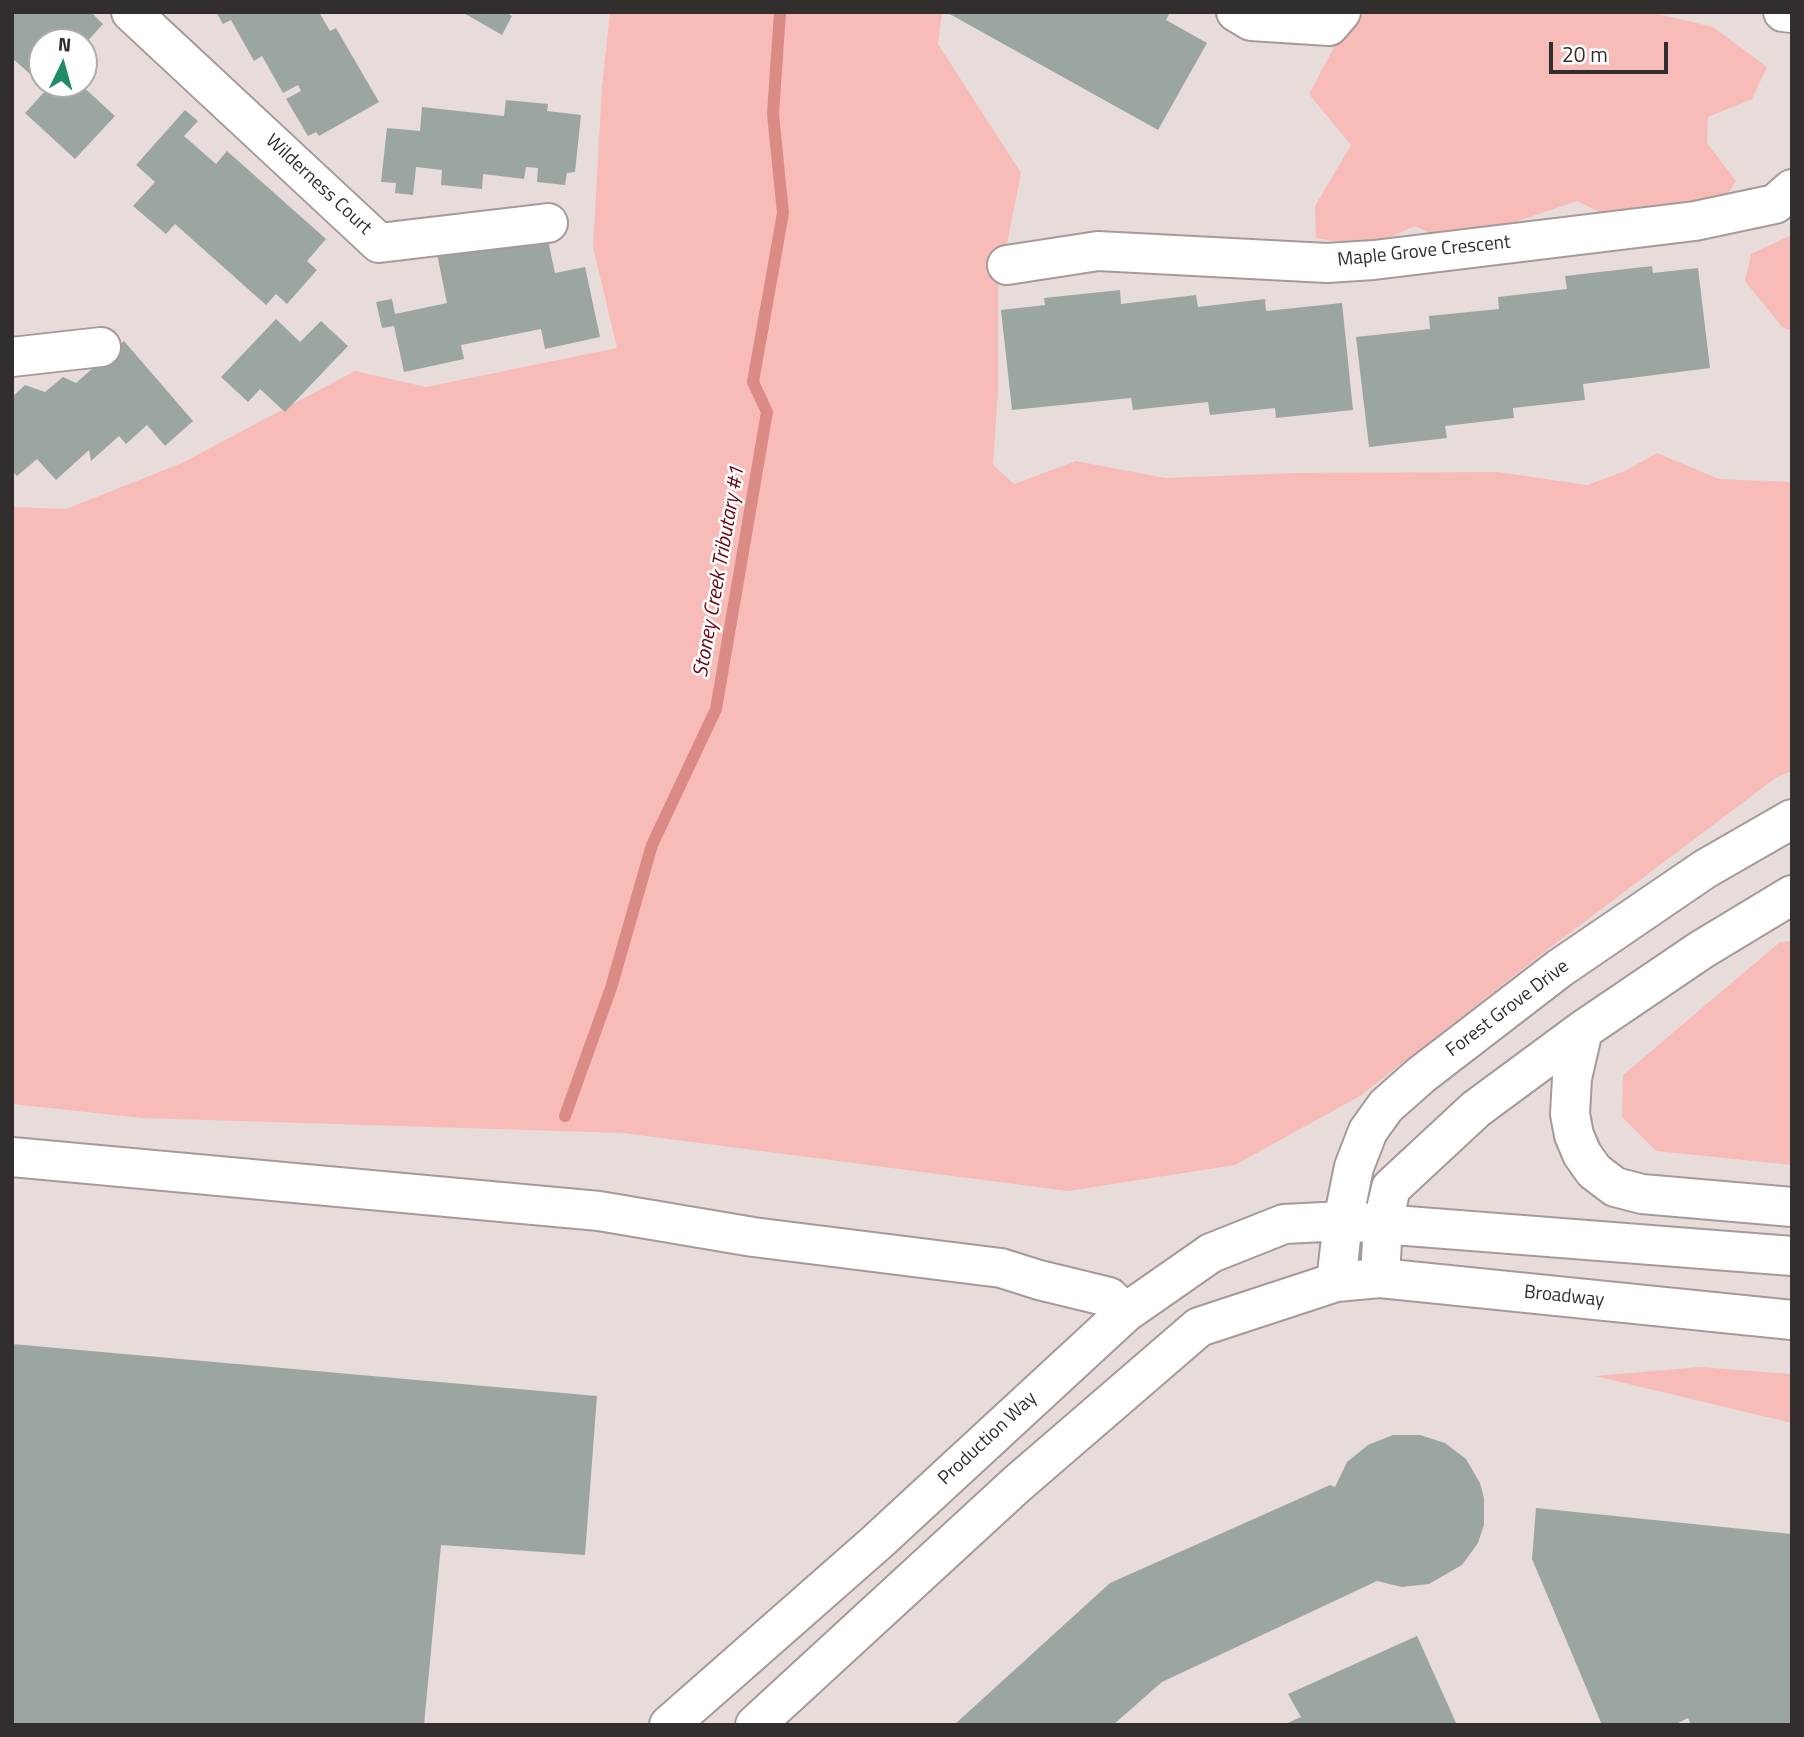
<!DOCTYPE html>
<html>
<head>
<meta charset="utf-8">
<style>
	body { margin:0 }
	#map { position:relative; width:1804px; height:1737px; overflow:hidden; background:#e8dcda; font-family:"Titillium Web",sans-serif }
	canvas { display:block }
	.frame { position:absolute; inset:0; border:14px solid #322e2d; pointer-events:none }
	.north { position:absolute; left:28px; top:28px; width:70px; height:70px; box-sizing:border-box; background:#fff; border:2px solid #adabab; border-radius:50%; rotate:5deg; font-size:19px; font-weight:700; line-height:28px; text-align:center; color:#322e2d }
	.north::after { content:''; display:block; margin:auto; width:24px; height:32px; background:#208b69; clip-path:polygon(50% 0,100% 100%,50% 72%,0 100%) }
	.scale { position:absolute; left:1549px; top:42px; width:119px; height:32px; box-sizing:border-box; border:4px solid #322e2d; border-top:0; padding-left:9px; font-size:21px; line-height:24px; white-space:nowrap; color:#322e2d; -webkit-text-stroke:5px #fff; paint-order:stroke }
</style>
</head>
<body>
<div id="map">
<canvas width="1804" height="1737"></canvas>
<div class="frame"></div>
<div class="north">N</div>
<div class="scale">20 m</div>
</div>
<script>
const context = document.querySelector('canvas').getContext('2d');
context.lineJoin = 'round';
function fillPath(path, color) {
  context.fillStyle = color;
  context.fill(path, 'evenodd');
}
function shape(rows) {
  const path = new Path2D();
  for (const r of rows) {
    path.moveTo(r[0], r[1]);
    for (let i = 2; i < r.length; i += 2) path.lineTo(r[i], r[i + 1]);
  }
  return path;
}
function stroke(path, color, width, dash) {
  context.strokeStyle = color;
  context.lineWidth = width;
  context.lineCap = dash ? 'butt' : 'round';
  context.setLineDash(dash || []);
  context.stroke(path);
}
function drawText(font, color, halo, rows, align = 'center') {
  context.font = font + ' "Titillium Web",sans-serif';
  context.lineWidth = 5;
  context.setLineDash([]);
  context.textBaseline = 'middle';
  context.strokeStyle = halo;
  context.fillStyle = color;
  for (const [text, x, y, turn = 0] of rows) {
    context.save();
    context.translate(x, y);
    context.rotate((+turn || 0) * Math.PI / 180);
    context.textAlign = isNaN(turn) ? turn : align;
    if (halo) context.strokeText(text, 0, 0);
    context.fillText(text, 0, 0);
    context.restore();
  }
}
fillPath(shape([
	[610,12,942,12,938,44,1021,173,998,289,998,391,993,465,1014,484,1076,461,1165,478,1296,473,1498,472,1587,485,1625,471,1657,453,1719,479,1792,482,1792,771,1777,777,1551,947,1360,1096,1235,1165,1068,1191,623,1133,142,1118,12,1104,12,507,66,509,182,463,355,371,426,387,617,348,593,247,602,86],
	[1368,12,1650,12,1713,27,1767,67,1752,99,1708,117,1707,143,1736,181,1704,232,1652,238,1577,201,1451,244,1415,226,1368,247,1316,238,1315,206,1351,145,1309,94,1346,25],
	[1792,235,1792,331,1782,327,1745,281,1751,254],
	[1792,941,1792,1165,1656,1151,1622,1117,1623,1075,1780,942],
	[1700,1367,1792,1374,1792,1423,1595,1376]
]), '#f7bcb7');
stroke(shape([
	[565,1116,611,988,652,845,716,709,767,412,753,382,783,213,773,114,780,12]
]), '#db8b85', 12);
fillPath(shape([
	[12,12,91,12,103,24,84,45,84,42,42,42,42,84,80,84,115,116,75,159,25,113,47,89,12,58],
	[216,12,319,12,330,31,336,28,379,102,319,136,316,132,308,136,286,99,301,91,298,85,283,93,262,56,254,61,231,20,223,24],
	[462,12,505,12,512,16,502,35],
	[946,12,1165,12,1169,14,1166,20,1207,43,1158,130],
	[506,100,548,104,547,111,581,115,575,172,567,173,565,185,537,182,538,168,526,167,524,179,483,174,482,189,441,185,442,170,416,167,413,195,395,193,396,183,381,182,387,128,420,131,422,107,504,116],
	[185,110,198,121,184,136,216,164,227,151,326,239,307,261,317,270,287,304,276,294,266,305,175,224,166,234,133,206,155,182,136,165],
	[545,226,555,273,585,267,600,337,545,349,541,329,461,345,464,359,404,372,394,326,382,328,376,302,392,299,395,314,447,303,436,249],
	[1652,266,1653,273,1698,268,1710,368,1583,384,1585,400,1513,408,1514,418,1445,426,1447,438,1369,447,1356,337,1430,329,1429,316,1499,309,1498,297,1567,289,1565,276],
	[1120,290,1121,304,1196,295,1198,307,1265,299,1266,311,1342,303,1353,410,1276,418,1275,408,1210,415,1208,402,1133,410,1131,398,1012,410,1001,310,1045,305,1044,298],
	[276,319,300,342,321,321,348,346,285,412,260,389,248,402,221,377],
	[124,341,193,421,165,446,147,425,126,444,119,436,91,461,89,450,56,480,37,459,17,476,12,471,12,397,25,385,45,392,63,377,76,383],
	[12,1344,597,1396,585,1555,441,1545,424,1725,12,1725],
	[1393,1435,1420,1435,1445,1443,1466,1459,1480,1483,1484,1498,1484,1525,1478,1543,1462,1565,1429,1584,1402,1587,1377,1581,1162,1682,1113,1725,954,1725,1110,1583,1330,1485,1335,1487,1347,1462,1368,1445],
	[1536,1508,1792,1534,1792,1725,1691,1725,1688,1718,1674,1725,1602,1725,1532,1559],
	[1417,1636,1457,1725,1283,1725,1301,1717,1288,1694]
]), '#9ca6a1');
const minor = shape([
	[131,12,379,243,548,223],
	[1236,12,1251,21,1329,26,1341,12],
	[1783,12,1792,13],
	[1007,265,1098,251,1327,263,1374,260,1695,221,1775,204,1792,189],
	[12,357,101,347],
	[1583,1030,1572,1078,1570,1114,1574,1135,1582,1154,1594,1171,1615,1187,1642,1194,1792,1207],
	[12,1157,599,1211,753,1237,1001,1268,1039,1280,1109,1297,1125,1313],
	[1380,1278,1383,1222,1391,1188,1476,1109,1583,1030,1701,950,1792,895],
	[1336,1282,1343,1221,1354,1167,1368,1131,1386,1106,1421,1075,1560,968,1705,869,1792,819],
	[669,1725,876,1543,1125,1313,1211,1253,1284,1224,1343,1221,1792,1256],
	[755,1725,1017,1484,1199,1327,1336,1282,1380,1278,1792,1320]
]);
stroke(minor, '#a59a99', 42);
stroke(minor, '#fff', 38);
drawText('19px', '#322e2d', '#fff', [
	["Wilderness Court",318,185,43],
	["Maple Grove Crescent",1424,252,-6],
	["Forest Grove Drive",1508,1009,-37],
	["Broadway",1564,1297,6],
	["Production Way",988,1439,-43]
]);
drawText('italic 21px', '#6a0611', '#fff', [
	["Stoney Creek Tributary #1",720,572,-80]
]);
</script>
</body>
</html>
